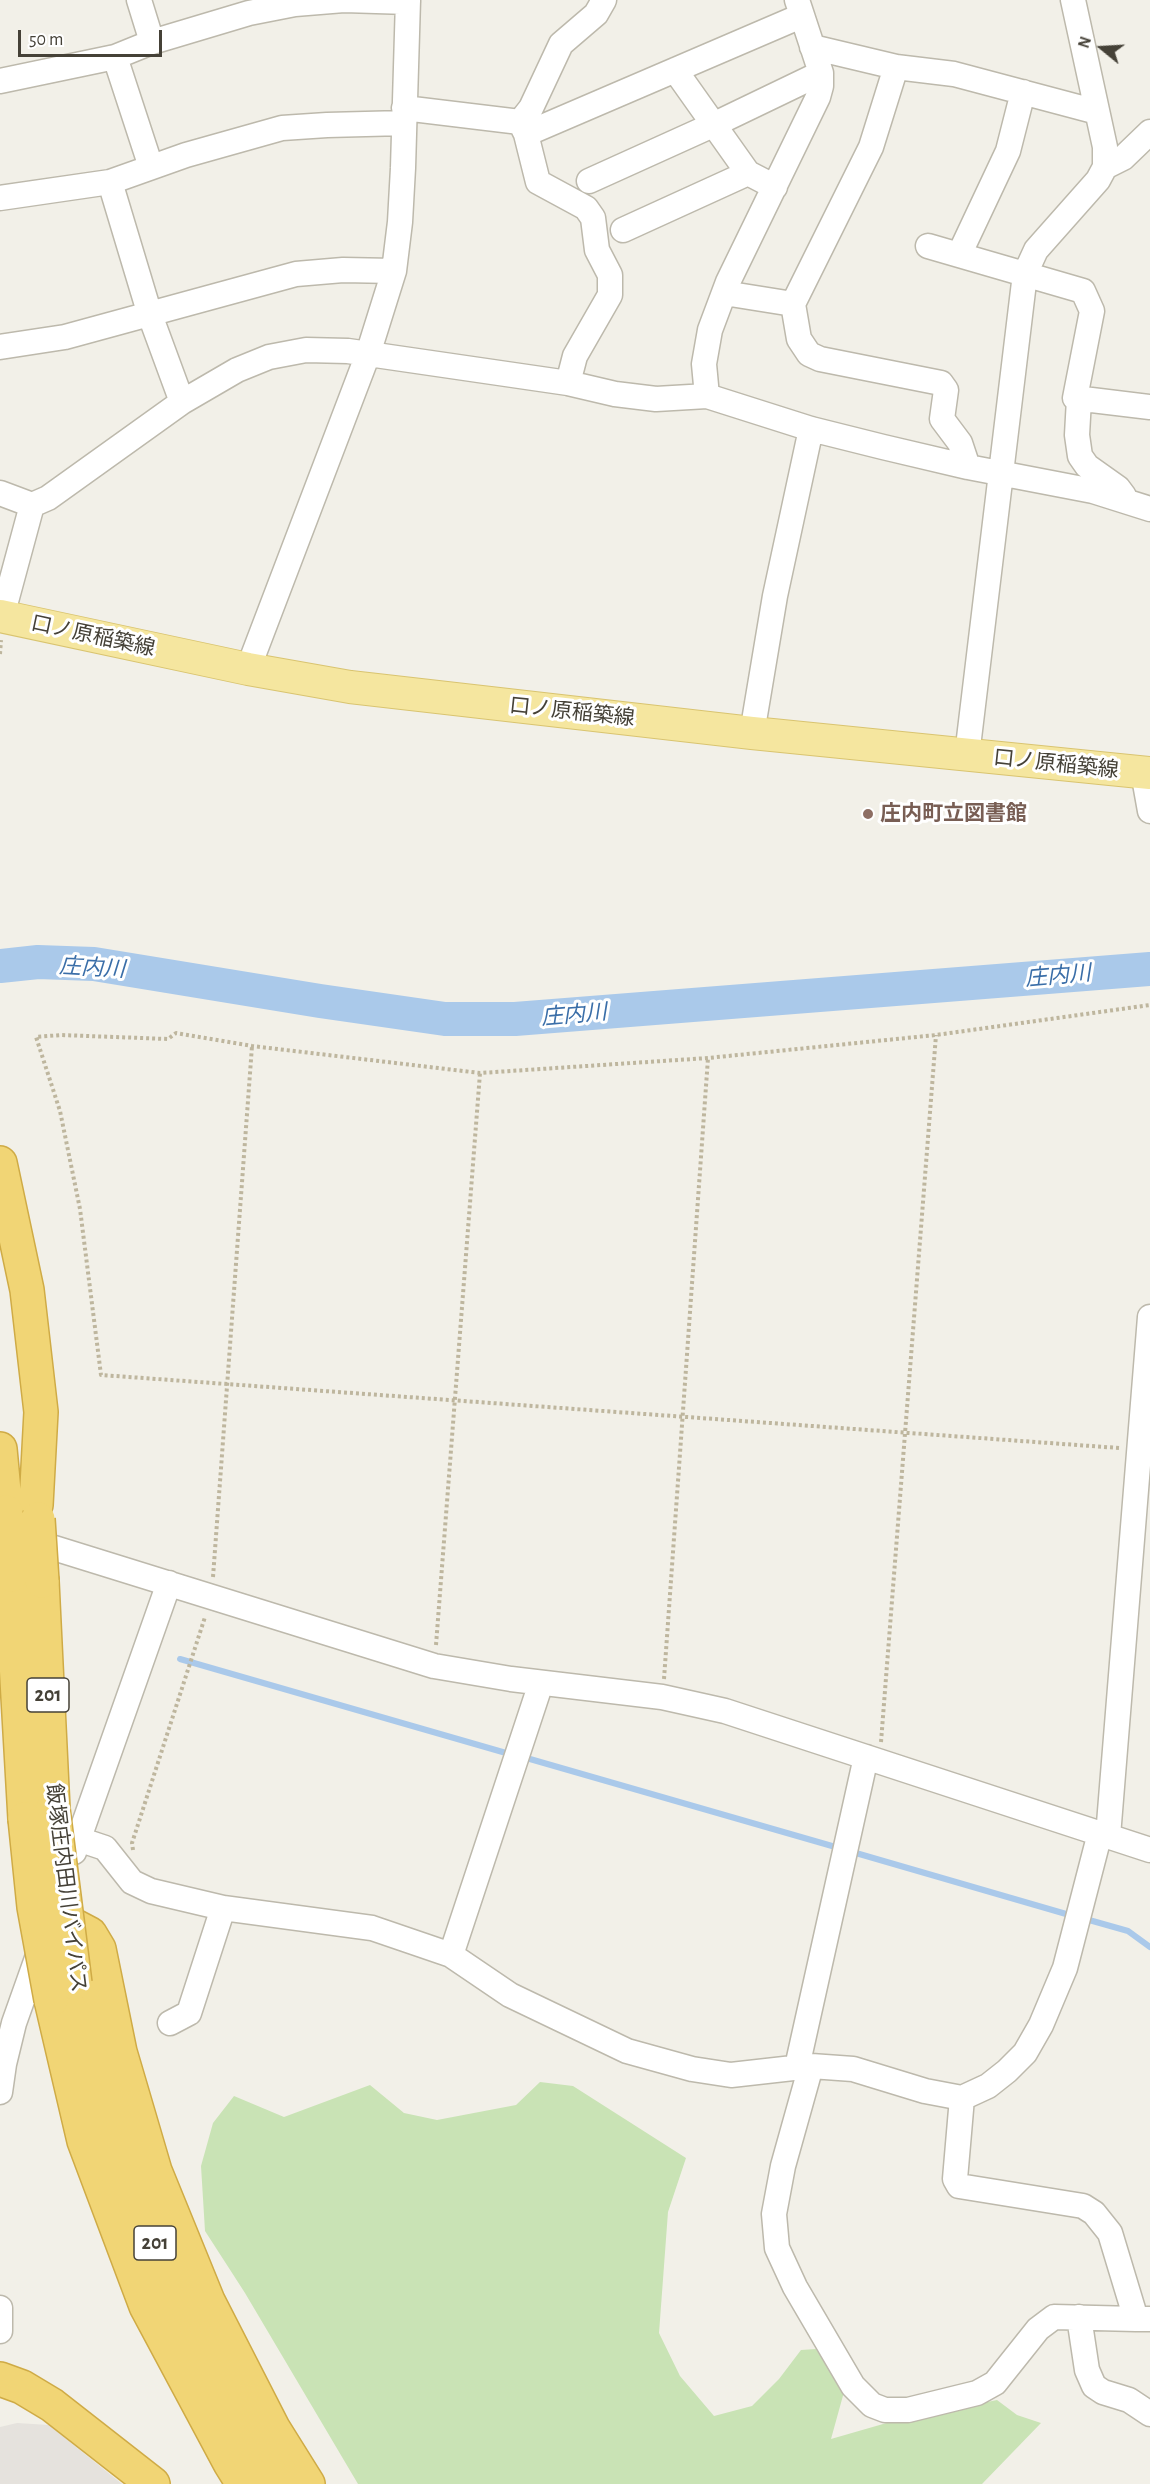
<!DOCTYPE html>
<html>
<head>
<meta charset="utf-8">
<style>
	body { margin:0 }
	#map { position:relative; width:1150px; height:2484px; overflow:hidden; background:#f2f0e8; font-family:"Alegreya Sans",sans-serif }
	canvas { display:block }
	.north { position:absolute; left:1072px; top:18px; width:60px; height:60px; -webkit-text-stroke:4px #fff; paint-order:stroke; rotate:288deg; font-size:16px; font-weight:700; line-height:24px; text-align:center; color:#454137 }
	.north::after { content:''; display:block; margin:auto; width:21px; height:27px; background:#454137; clip-path:polygon(50% 0,100% 100%,50% 72%,0 100%) }
	.scale { position:absolute; left:18px; top:30px; width:144px; height:27px; box-sizing:border-box; border:3px solid #454137; border-top:0; padding-left:8px; font-size:18px; line-height:21px; white-space:nowrap; color:#454137; -webkit-text-stroke:4px #fff; paint-order:stroke }
</style>
</head>
<body>
<div id="map">
<canvas width="1150" height="2484"></canvas>
<div class="north">N</div>
<div class="scale">50 m</div>
</div>
<script>
const context = document.querySelector('canvas').getContext('2d');
context.lineJoin = 'round';
function fillPath(path, color) {
  context.fillStyle = color;
  context.fill(path, 'evenodd');
}
function shape(rows) {
  const path = new Path2D();
  for (const r of rows) {
    path.moveTo(r[0], r[1]);
    for (let i = 2; i < r.length; i += 2) path.lineTo(r[i], r[i + 1]);
  }
  return path;
}
function stroke(path, color, width, dash) {
  context.strokeStyle = color;
  context.lineWidth = width;
  context.lineCap = dash ? 'butt' : 'round';
  context.setLineDash(dash || []);
  context.stroke(path);
}
function drawText(font, color, halo, rows, align = 'center') {
  context.font = font + ' "Alegreya Sans","Noto Sans JP",sans-serif';
  context.lineWidth = 6;
  context.setLineDash([]);
  context.textBaseline = 'middle';
  context.strokeStyle = halo;
  context.fillStyle = color;
  for (const [text, x, y, turn = 0] of rows) {
    context.save();
    context.translate(x, y);
    context.rotate((+turn || 0) * Math.PI / 180);
    context.textAlign = isNaN(turn) ? turn : align;
    if (halo) context.strokeText(text, 0, 0);
    context.fillText(text, 0, 0);
    context.restore();
  }
}
fillPath(shape([
	[17,2423,49,2425,122,2484,0,2484,0,2427]
]), '#e5e2dd');
fillPath(shape([
	[540,2082,573,2086,686,2158,668,2212,659,2333,680,2376,714,2416,752,2406,779,2379,801,2350,816,2349,844,2392,831,2439,890,2422,997,2400,1017,2415,1041,2423,982,2484,358,2484,245,2293,205,2231,201,2166,213,2123,234,2096,284,2117,370,2085,404,2113,437,2120,516,2105]
]), '#c9e3b5');
stroke(shape([
	[180,1659,513,1755],
	[523,1757,839,1848],
	[849,1851,1073,1916],
	[1082,1918,1128,1931,1150,1947]
]), '#aac9ea', 6);
stroke(shape([
	[0,966,38,962,94,964,320,1001,445,1019,515,1019,1150,969]
]), '#aac9ea', 34);
const minor = shape([
	[139,0,152,42],
	[812,47,896,67,954,74,1097,112],
	[115,57,151,167],
	[896,67,871,147,793,304,799,339,809,354,820,359,941,383,946,390,942,419,960,443,968,467],
	[675,70,748,173,775,187],
	[0,81,115,57,152,42,249,13,295,4,344,0,408,2],
	[1023,92,1008,151,959,255,1083,291,1092,311,1075,398,1150,407],
	[404,108,520,122],
	[520,122,526,134,801,16],
	[520,122,531,108,561,44,596,14,604,0],
	[526,134,538,182,586,208,593,218,597,250,610,275,610,295,575,356,568,383],
	[1105,167,1123,158,1150,132],
	[589,181,715,124,821,73],
	[110,182,150,315,182,402],
	[0,198,110,182,186,155,282,128,327,125,404,123],
	[623,230,748,173],
	[928,246,959,255],
	[724,293,793,304],
	[0,347,65,337,296,274,343,270,394,271],
	[707,396,704,364,710,330,728,282,818,97,821,86,821,73,797,0],
	[1079,399,1077,435,1080,456,1087,466,1118,488,1124,496],
	[0,493,32,505,48,498,182,402,237,370,269,357,306,350,348,351,568,383,615,394,656,399,707,396,811,429,883,447,968,467,1093,491,1150,509],
	[2,616,32,505],
	[248,669,368,354,394,271,400,222,403,168,408,0],
	[752,733,775,596,811,429],
	[967,755,1025,274,1036,250,1098,180,1105,167,1105,147,1073,0],
	[1143,772,1150,811],
	[25,1539,434,1666,511,1679,662,1697,725,1711,1150,1850],
	[1108,1836,1150,1317],
	[78,1839,105,1848,132,1882,151,1891,223,1908,372,1928,451,1955,510,1995,627,2051,692,2069,731,2075,811,2066,853,2069,925,2091,962,2098,988,2086,1007,2071,1025,2053,1041,2025,1065,1968,1100,1833],
	[74,1852,169,1583],
	[451,1955,541,1683],
	[170,2023,189,2013,223,1908],
	[811,2066,783,2166,774,2214,777,2248,795,2287,853,2386,872,2405,885,2410,908,2410,977,2393,995,2383,1038,2329,1054,2317,1136,2319],
	[797,2067,866,1757],
	[0,2092,4,2064,14,2023,41,1947],
	[962,2098,955,2179,959,2186,1083,2206,1094,2213,1110,2233,1136,2319,1150,2319],
	[0,2308,0,2331],
	[1079,2317,1087,2370,1094,2386,1103,2392,1129,2400,1150,2414]
]);
const major = shape([
	[0,616,248,669,350,687,752,733,1150,773]
]);
const highway = shape([
	[0,1163,27,1290,41,1412,36,1505],
	[0,1449,6,1512],
	[11,1575,25,1819],
	[42,1581,53,1809],
	[52,1914,90,1934,99,1949,120,2052,155,2171,208,2301,273,2428,308,2484],
	[75,1983,117,2139,176,2300,250,2440,279,2484],
	[51,2000,84,2141,146,2306,230,2463,243,2484],
	[0,2379,22,2387,52,2405,153,2484]
]);
stroke(minor, '#bdb9ac', 27);
stroke(major, '#d9c470', 34);
stroke(highway, '#cfab46', 36);
stroke(shape([
	[0,654,1,640],
	[1119,1448,101,1375,80,1209,60,1111,36,1037,61,1035,168,1039,176,1033,252,1046,480,1073,708,1058,936,1035,1150,1005],
	[213,1577,252,1046],
	[436,1645,480,1073],
	[664,1679,708,1058],
	[881,1742,936,1035],
	[133,1850,132,1843,205,1617]
]), '#beb69e', 4, [3, 3]);
stroke(minor, '#fff', 24);
stroke(major, '#f5e69f', 32);
stroke(highway, '#f1d575', 33);
const highwayBridge = shape([
	[6,1512,11,1575],
	[38,1519,42,1581],
	[53,1809,75,1983],
	[25,1819,34,1907,51,2000]
]);
stroke(highwayBridge, '#cfab46', 36, []);
stroke(highwayBridge, '#f1d575', 33);
for (const [x, y, r, color] of [
	[868,814,6,"#8d6e63"]
]) {
  const dot = new Path2D();
  dot.arc(x, y, r, 0, 2 * Math.PI);
  context.fillStyle = color;
  context.fill(dot);
  stroke(dot, '#fff', 2);
}
for (const [x, y, w] of [
	[48,1695,42],
	[155,2243,42]
]) {
  const box = new Path2D();
  box.roundRect(x - w / 2, y - 17, w, 34, 4.5);
  context.fillStyle = '#fff';
  context.fill(box);
  stroke(box, '#454137', 1.5);
}
drawText('bold 20px', '#454137', null, [
	["201",48,1695],
	["201",155,2243]
]);
drawText('21px', '#454137', '#fff', [
	["口ノ原稲築線",93,636,12],
	["口ノ原稲築線",572,712,6],
	["口ノ原稲築線",1056,764,6],
	["飯塚庄内田川バイパス",66,1888,83]
]);
drawText('bold 21px', '#785e54', '#fff', [
	["庄内町立図書館",880,814]
], 'left');
drawText('italic 22px', '#3a6ea8', '#fff', [
	["庄内川",92,968,3],
	["庄内川",1058,976,-5],
	["庄内川",574,1015,-5]
]);
</script>
</body>
</html>
